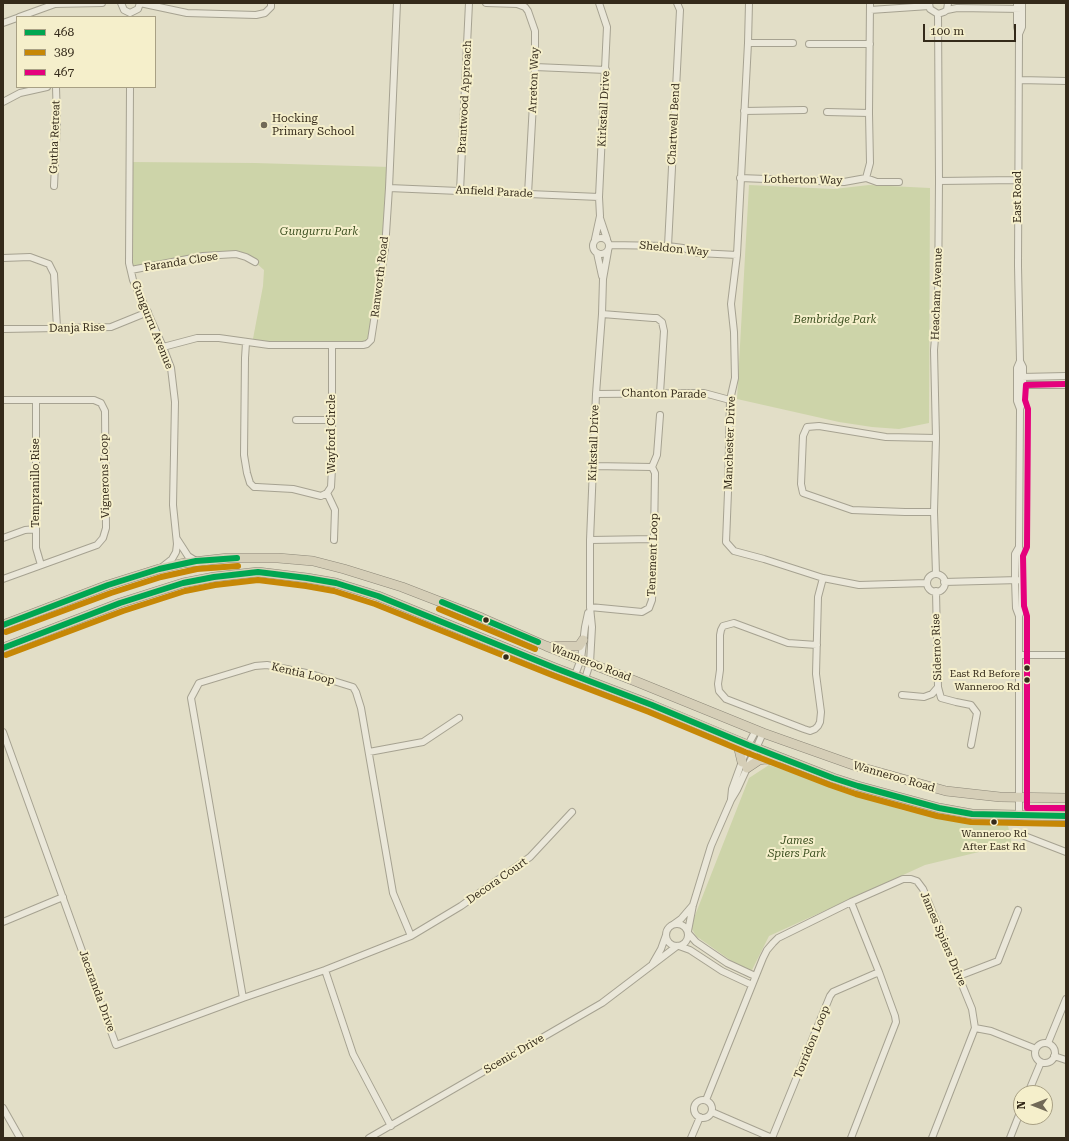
<!DOCTYPE html>
<html>
<head>
<meta charset="utf-8">
<style>
	body { margin:0 }
	#map { position:relative; width:1069px; height:1141px; overflow:hidden; background:#e2dec7; font-family:"Roboto Serif",serif }
	canvas { display:block }
	.frame { position:absolute; inset:0; border:4px solid #342a1a; pointer-events:none }
	.legend { position:absolute; left:16px; top:16px; width:140px; height:72px; box-sizing:border-box; background:#f5efcb; border:1px solid #a8a084; margin:0; padding:5px 7px; list-style:none; font-size:12px; color:#342a1a }
	.legend li { display:flex; align-items:center; gap:8px; height:20px }
	.legend b { width:20px; border:1px solid #a8a084 }
	.north { position:absolute; left:1013px; top:1085px; width:40px; height:40px; box-sizing:border-box; background:#f5efcb; border:1px solid #a8a084; border-radius:50%; rotate:270deg; font-size:11px; font-weight:700; line-height:16px; text-align:center; color:#342a1a }
	.north::after { content:''; display:block; margin:auto; width:14px; height:18px; background:#716957; clip-path:polygon(50% 0,100% 100%,50% 72%,0 100%) }
	.scale { position:absolute; left:923px; top:24px; width:93px; height:18px; box-sizing:border-box; border:2px solid #342a1a; border-top:0; padding-left:5px; font-size:12px; line-height:14px; white-space:nowrap; color:#342a1a; -webkit-text-stroke:3px #f5efcb; paint-order:stroke }
</style>
</head>
<body>
<div id="map">
<canvas width="1069" height="1141"></canvas>
<div class="frame"></div>
<ul class="legend">
<li><b style="height:5px;background:#00a651"></b>468</li>
<li><b style="height:5px;background:#c68706"></b>389</li>
<li><b style="height:5px;background:#e5007d"></b>467</li>
</ul>
<div class="north">N</div>
<div class="scale">100 m</div>
</div>
<script>
const context = document.querySelector('canvas').getContext('2d');
context.lineJoin = 'round';
function fillPath(path, color) {
  context.fillStyle = color;
  context.fill(path, 'evenodd');
}
function shape(rows) {
  const path = new Path2D();
  for (const r of rows) {
    if (r.length === 3) {
      path.moveTo(r[0] + r[2], r[1]);
      path.arc(r[0], r[1], r[2], 0, 2 * Math.PI);
      continue;
    }
    path.moveTo(r[0], r[1]);
    for (let i = 2; i < r.length; i += 2) path.lineTo(r[i], r[i + 1]);
  }
  return path;
}
function stroke(path, color, width, dash) {
  context.strokeStyle = color;
  context.lineWidth = width;
  context.lineCap = dash ? 'butt' : 'round';
  context.setLineDash(dash || []);
  context.stroke(path);
}
function drawText(font, color, halo, rows, align = 'center') {
  context.font = font + ' "Roboto Serif",serif';
  context.lineWidth = 4;
  context.setLineDash([]);
  context.textBaseline = 'middle';
  context.strokeStyle = halo;
  context.fillStyle = color;
  for (const [text, x, y, turn = 0] of rows) {
    context.save();
    context.translate(x, y);
    context.rotate((+turn || 0) * Math.PI / 180);
    context.textAlign = isNaN(turn) ? turn : align;
    if (halo) context.strokeText(text, 0, 0);
    context.fillText(text, 0, 0);
    context.restore();
  }
}
fillPath(shape([
	[130,162,255,163,390,167,385,249,367,344,252,344,263,286,264,270,255,262,246,257,203,256,131,270],
	[749,185,834,189,869,185,930,188,929,423,899,429,872,427,839,422,737,399],
	[769,765,902,810,963,823,1008,826,1012,844,925,865,769,936,750,974,696,936,692,929,694,918,749,778]
]), '#cdd4a9');
const minor = shape([
	[121,3,124,10,130,13,138,9,140,3],
	[140,3,187,13,256,15,265,13,271,7,271,3],
	[486,3,517,4,525,7,528,11,535,31,535,67,528,194],
	[749,3,748,43,737,255,731,304,734,332,735,378,730,400,728,492,726,542,734,551,764,559,823,578,859,585,927,583],
	[929,3,930,9,938,14,944,12,947,10,948,3],
	[1017,3,1017,27,1019,34,1018,266,1020,361,1017,368,1017,401,1020,409,1019,547,1021,554,1022,586,1022,609,1019,616],
	[870,10,929,6],
	[947,10,957,8,1022,9],
	[19,17,55,4,102,3],
	[3,23,17,18],
	[1019,34,1022,27,1022,3],
	[748,43,793,43],
	[809,44,870,44],
	[535,67,606,70],
	[1019,80,1066,81],
	[130,87,129,263,133,280,163,347,171,368,175,402,173,505,177,544,176,552,172,559,162,567],
	[3,102,20,93,47,87],
	[744,111,804,110],
	[827,112,869,113],
	[740,178,844,182,866,178,870,163,869,113,870,3],
	[866,178,877,182,899,182],
	[939,181,1018,180],
	[54,186,57,121,56,87],
	[389,188,599,197],
	[460,191,469,3],
	[600,218,607,239],
	[601,246,8],
	[595,239,600,216,599,197,606,48,607,27,599,3],
	[610,245,668,246,683,248,698,253,737,255],
	[668,246,680,10,677,3],
	[597,253,602,276],
	[3,258,30,257,49,264,54,274,57,328],
	[131,270,203,256,236,254,246,257,255,262],
	[602,314,653,318,657,318,662,322,664,331,660,393],
	[3,329,111,327,148,312],
	[246,343,245,358,244,455,247,473,250,483,254,487,257,487,293,489,321,496,327,493,331,487,332,468,332,346],
	[163,347,197,338,219,338,269,345,363,345,367,344,371,340,385,249,389,188,397,3],
	[1021,377,1066,376],
	[1020,385,1066,385],
	[596,394,704,393,730,400],
	[3,400,94,400,101,403,105,411,106,528,103,538,97,545,3,579],
	[36,400,36,548,41,565],
	[1020,409,1023,401,1023,367,1020,361],
	[296,420,332,420],
	[652,467,657,455,660,415],
	[327,493,335,510,334,540],
	[934,512,905,512,852,510,803,493,801,484,803,436,807,427,819,426,886,437,936,438],
	[3,538,25,530,36,529],
	[177,539,188,556,196,561],
	[590,540,654,539],
	[1019,547,1015,554,1015,580,1016,608,1019,616,1019,816],
	[936,574,934,512,936,438,934,350,938,303,939,181,938,14],
	[936,583,9],
	[944,582,1019,580],
	[590,607,642,612,649,608,652,600,654,539,655,473,652,467,593,466],
	[817,645,788,643,734,623,723,626,721,630,720,635,720,670,718,684,719,691,726,699,804,729,810,731,815,729,818,726,820,722,821,712,816,674,818,597,823,578],
	[1019,655,1066,655],
	[575,675,581,659,585,627,588,613],
	[585,679,590,663,592,627,590,607,590,540,596,394,602,314,603,279,608,251],
	[938,687,941,698,956,702,971,705,977,713,971,745],
	[902,695,924,697,932,694,938,687,936,591],
	[3,732,116,1045,243,998,325,970,411,936,461,906,530,857,572,812],
	[369,752,423,742,459,718],
	[731,799,732,789,748,745,756,730],
	[1022,835,1066,852],
	[851,902,879,972,895,1016,896,1022,851,1138],
	[3,922,63,897],
	[677,935,11],
	[674,924,681,919,693,905],
	[688,931,693,905,711,846,731,800,737,790,763,733],
	[688,933,696,942,727,963,755,976],
	[679,946,690,950,722,971,752,985],
	[653,963,661,949,666,935],
	[325,970,353,1054,391,1126],
	[959,976,998,961,1018,910],
	[243,998,191,698,199,683,255,666,267,665,311,674,353,687,356,692,361,708,393,893,411,936],
	[975,1028,991,1031,1036,1049],
	[1048,1043,1066,999],
	[1045,1053,10],
	[1054,1056,1066,1060],
	[1028,1093,1041,1062],
	[703,1109,9],
	[706,1100,763,958,767,950,773,943,778,938,851,902,903,879,911,879,917,881,923,889,972,1009,975,1028,932,1138],
	[3,1108,20,1138],
	[712,1112,772,1138],
	[369,1138,602,1003,677,946],
	[691,1138,700,1117],
	[772,1138,830,996,833,992,879,972],
	[1010,1138,1021,1110]
]);
const highway = shape([
	[3,625,108,585,159,569,184,563,228,558,278,558,313,561,344,569,402,587,482,618,546,646,635,681,763,733,856,766,946,791,1000,797,1066,798],
	[554,646,579,646,583,640],
	[3,648,120,603,183,583,214,577,258,572,307,578,336,583,378,596,555,668,652,705,748,745,833,778,858,786,939,808,972,814,1066,816],
	[731,739,738,745,742,762],
	[747,768,759,760,765,759,776,760]
]);
stroke(minor, '#a6a291', 8);
stroke(highway, '#8c8778', 10);
stroke(minor, '#eae7d9', 6);
stroke(highway, '#d5ceb7', 9);
stroke(shape([
	[442,602,538,642],
	[3,625,108,585,159,569,196,561,237,558],
	[3,648,120,603,183,583,214,577,258,572,307,578,336,583,378,596,555,668,652,705,748,745,833,778,858,786,939,808,972,814,1066,816]
]), '#00a651', 6);
stroke(shape([
	[439,609,535,649],
	[6,632,111,593,161,577,197,569,238,566],
	[6,655,123,611,185,591,215,585,258,580,306,586,334,591,375,604,552,675,649,712,745,752,830,785,856,794,937,816,971,822,1066,824]
]), '#c68706', 6);
stroke(shape([
	[1066,384,1026,385,1025,400,1028,409,1027,547,1023,556,1024,606,1027,616,1027,808,1066,808]
]), '#e5007d', 6);
for (const [x, y, r, color] of [
	[264,125,4,"#716957"],
	[486,620,3.5,"#342a1a"],
	[506,657,3.5,"#342a1a"],
	[1027,668,3.5,"#342a1a"],
	[1027,680,3.5,"#342a1a"],
	[994,822,3.5,"#342a1a"]
]) {
  const dot = new Path2D();
  dot.arc(x, y, r, 0, 2 * Math.PI);
  context.fillStyle = color;
  context.fill(dot);
  stroke(dot, '#f5efcb', 1.5);
}
drawText('10px', '#342a1a', '#f5efcb', [
	["East Rd Before",1020,674],
	["Wanneroo Rd",1020,687],
	["Wanneroo Rd",994,834,"center"],
	["After East Rd",994,847,"center"]
], 'right');
drawText('11px', '#342a1a', '#f5efcb', [
	["Arreton Way",534,80,-88],
	["Brantwood Approach",465,97,-87],
	["Kirkstall Drive",604,109,-87],
	["Chartwell Bend",674,124,-87],
	["Gutha Retreat",55,137,-88],
	["Lotherton Way",803,180,1],
	["Anfield Parade",494,192,3],
	["East Road",1018,197,-90],
	["Sheldon Way",674,249,6],
	["Faranda Close",181,262,-9],
	["Ranworth Road",380,277,-83],
	["Heacham Avenue",937,294,-88],
	["Gungurru Avenue",152,325,68],
	["Danja Rise",77,328,-1],
	["Chanton Parade",664,394,1],
	["Wayford Circle",332,434,-90],
	["Kirkstall Drive",594,443,-88],
	["Manchester Drive",730,443,-88],
	["Vignerons Loop",105,476,-91],
	["Tempranillo Rise",36,483,-90],
	["Tenement Loop",653,555,-88],
	["Siderno Rise",937,647,-92],
	["Wanneroo Road",591,663,21],
	["Kentia Loop",303,674,13],
	["Wanneroo Road",894,777,16],
	["Decora Court",497,881,-35],
	["James Spiers Drive",943,939,67],
	["Jacaranda Drive",97,991,70],
	["Torridon Loop",812,1042,-68],
	["Scenic Drive",514,1054,-30]
]);
drawText('11px', '#342a1a', '#f5efcb', [
	["Hocking",272,119],
	["Primary School",272,132]
], 'left');
drawText('italic 11px', '#3d5021', '#f5efcb', [
	["Gungurru Park",319,232],
	["Bembridge Park",835,320],
	["James",797,841],
	["Spiers Park",797,854]
]);
</script>
</body>
</html>
